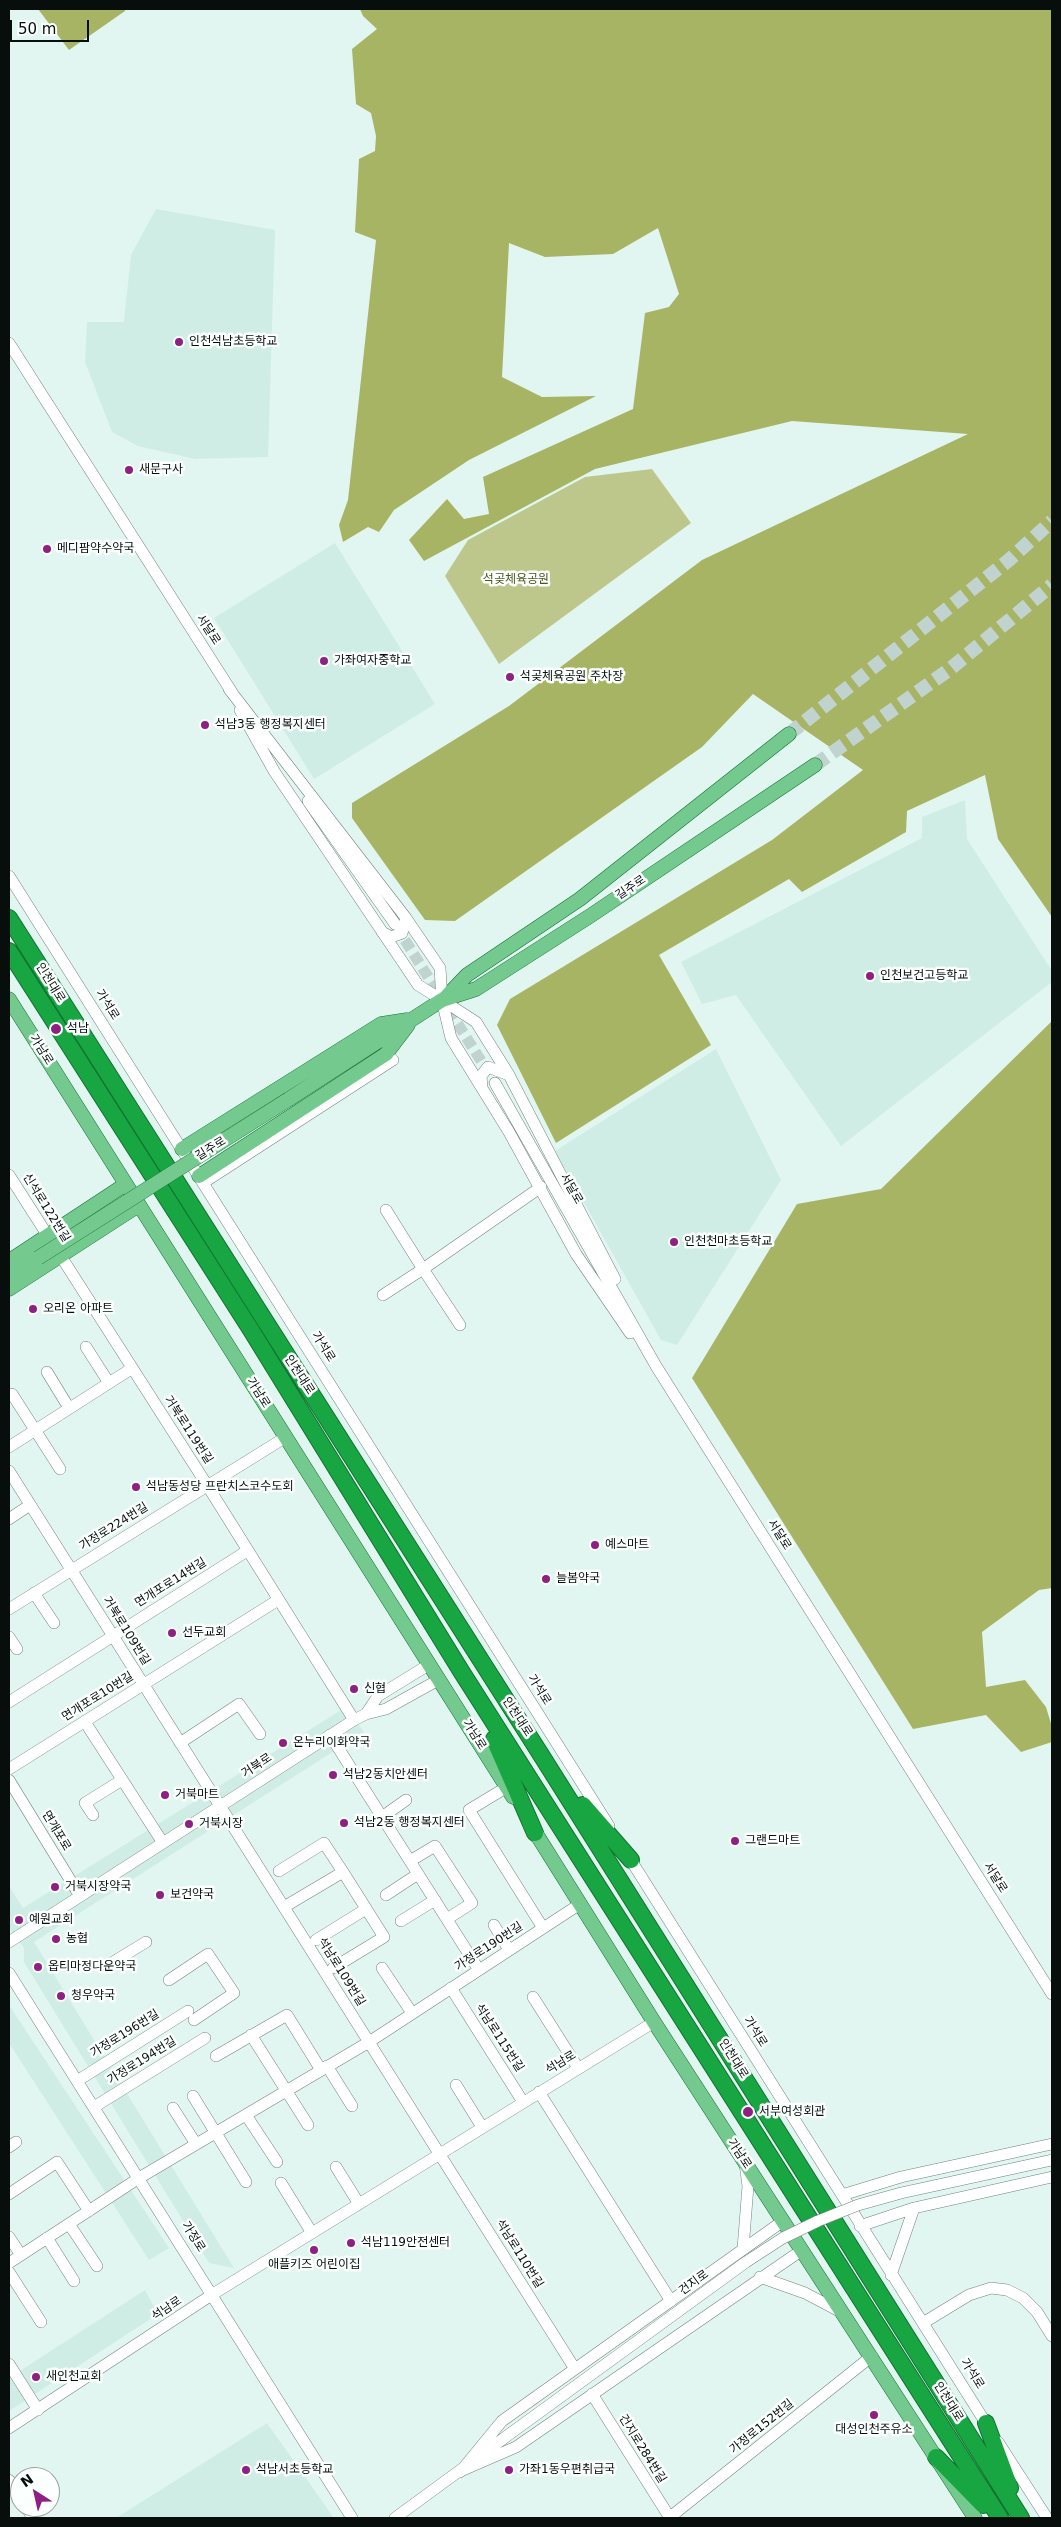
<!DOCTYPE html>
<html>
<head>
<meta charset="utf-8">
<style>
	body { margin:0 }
	#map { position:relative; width:1061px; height:2527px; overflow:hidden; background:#e1f6f1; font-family:"DejaVu Sans",sans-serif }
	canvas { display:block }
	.frame { position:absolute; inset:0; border:10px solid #070e0c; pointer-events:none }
	.north { position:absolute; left:10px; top:2467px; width:50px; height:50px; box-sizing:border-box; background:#fbfffe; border:1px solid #999f9d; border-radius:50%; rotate:325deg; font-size:14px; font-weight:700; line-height:20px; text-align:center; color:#070e0c }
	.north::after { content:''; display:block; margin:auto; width:18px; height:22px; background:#8f2083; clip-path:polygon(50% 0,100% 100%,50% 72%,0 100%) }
	.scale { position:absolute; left:10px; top:20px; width:79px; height:22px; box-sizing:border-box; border:2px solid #070e0c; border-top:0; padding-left:6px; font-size:15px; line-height:18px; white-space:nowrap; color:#070e0c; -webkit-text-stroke:4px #fbfffe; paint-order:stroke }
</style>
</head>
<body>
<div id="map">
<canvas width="1061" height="2527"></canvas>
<div class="frame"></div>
<div class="north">N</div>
<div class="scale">50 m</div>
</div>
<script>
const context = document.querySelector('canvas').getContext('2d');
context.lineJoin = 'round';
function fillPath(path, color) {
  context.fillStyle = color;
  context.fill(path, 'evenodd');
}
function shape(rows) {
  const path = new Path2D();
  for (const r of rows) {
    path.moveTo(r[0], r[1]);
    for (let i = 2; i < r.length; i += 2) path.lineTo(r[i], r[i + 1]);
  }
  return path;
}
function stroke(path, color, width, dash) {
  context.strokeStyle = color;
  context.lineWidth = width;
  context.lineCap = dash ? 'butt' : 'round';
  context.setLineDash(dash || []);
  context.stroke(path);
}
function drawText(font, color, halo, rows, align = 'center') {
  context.font = font + ' "DejaVu Sans","Noto Sans KR",sans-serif';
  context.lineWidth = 5;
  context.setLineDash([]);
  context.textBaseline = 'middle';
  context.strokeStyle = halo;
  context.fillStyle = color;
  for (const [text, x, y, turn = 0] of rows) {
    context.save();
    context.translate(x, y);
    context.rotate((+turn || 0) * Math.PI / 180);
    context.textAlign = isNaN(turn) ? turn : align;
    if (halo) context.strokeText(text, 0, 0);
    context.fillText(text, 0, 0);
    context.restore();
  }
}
fillPath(shape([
	[156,209,275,230,268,457,195,459,138,446,112,432,85,362,87,322,124,322,131,255],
	[335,543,435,704,314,779,214,618],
	[965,800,967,839,1052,971,1052,982,841,1146,736,995,702,1004,681,962,922,838,922,817],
	[716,1049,781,1180,677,1345,661,1340,555,1151],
	[346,1707,364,1732,34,1942,234,2268,209,2263,24,1962,24,1948,9,1928,9,1886,23,1908],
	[9,2005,169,2248,149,2260,9,2043],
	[145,2290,158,2314,9,2411,9,2378],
	[267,2423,334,2518,116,2518]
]), '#cfede5');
fillPath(shape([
	[652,469,691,523,499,664,445,576,468,540,585,477]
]), '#bdc78c');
fillPath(shape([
	[38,9,125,9,125,11,69,50],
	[360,9,1052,9,1052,917,998,839,985,775,907,811,906,832,802,892,789,879,659,955,711,1045,556,1143,497,1025,510,999,772,840,863,770,753,694,702,747,455,921,425,920,352,818,352,803,509,706,702,560,968,434,792,421,595,469,424,561,409,540,447,499,464,519,489,514,483,477,633,409,645,313,669,307,679,294,658,228,613,254,545,257,509,243,502,377,542,397,596,396,469,460,394,510,379,532,368,527,343,542,339,525,348,500,376,240,355,232,359,159,375,151,376,136,371,113,356,104,352,49,377,29,363,16],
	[1052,1021,1052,1588,1039,1590,982,1632,986,1687,1025,1680,1046,1707,1052,1727,1052,1742,1021,1752,986,1715,913,1729,692,1378,797,1204,881,1189]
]), '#a7b463');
stroke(shape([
	[396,926,495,1083]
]), '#c0d3cf', 11, [11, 5.5]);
stroke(shape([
	[789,734,1009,560,1052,521],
	[815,765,950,669,1052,585]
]), '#c0d3cf', 14, [14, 7]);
const minor = shape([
	[9,343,233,694],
	[229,689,406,918,440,968,442,1000,476,1022,509,1075,615,1279],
	[240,710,274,771,418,985,442,1000,451,1038,509,1132,576,1254,630,1333],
	[308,801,395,924],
	[9,876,609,1826],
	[382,932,391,937,402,933,406,918],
	[495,1083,656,1366,1052,1994],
	[482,1088,481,1076,488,1067,509,1075],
	[9,1175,207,1485,354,1720],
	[203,1183,393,1060],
	[386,1210,423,1269,541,1187],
	[383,1295,423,1269,460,1325],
	[86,1347,109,1383],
	[47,1372,69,1408],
	[12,1394,60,1469],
	[9,1447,131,1369],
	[9,1471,575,2369],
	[9,1519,30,1505],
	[34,1593,54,1623],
	[9,1609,286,1437],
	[9,1637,17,1649],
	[9,1702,247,1551],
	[366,1714,378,1696,430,1664],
	[85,1722,163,1843],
	[330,1735,479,1970],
	[180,1743,239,1704,260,1734],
	[9,1769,278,1600],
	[9,1780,80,1896],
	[507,1787,469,1810,543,1928],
	[93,1815,85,1803,122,1780],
	[382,1817,406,1800],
	[627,1854,989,2428],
	[410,1861,435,1846,472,1903,447,1919],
	[279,1871,324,1843,343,1872,284,1907],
	[386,1895,418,1874],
	[401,1921,435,1900],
	[494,1925,509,1950],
	[316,1940,366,1909],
	[9,1942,354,1720,366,1714,386,1709,440,1679],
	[110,1964,146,1942],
	[333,1968,384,1937,343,1872],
	[382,1968,412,2013],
	[9,1973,352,2518],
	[169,1980,208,1954,234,1993,194,2020],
	[451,1988,523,2102],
	[533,1997,578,2068],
	[251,2035,308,2125],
	[216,2056,287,2015,321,2070],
	[327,2066,352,2106],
	[77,2081,188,2011],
	[456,2085,482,2127],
	[539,2092,671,2301],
	[193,2096,246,2182],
	[94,2107,205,2038],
	[173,2108,196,2144],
	[246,2115,277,2162],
	[9,2147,16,2142],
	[336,2167,359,2204],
	[281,2183,312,2233],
	[9,2194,57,2162,89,2211],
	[842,2195,901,2177,1052,2144],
	[69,2224,97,2266],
	[860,2226,914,2208,1052,2177],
	[9,2237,21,2255],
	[47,2238,74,2281],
	[743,2249,748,2186,745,2164],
	[9,2263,139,2178,369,2042,580,1904],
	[9,2272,41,2322],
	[891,2275,914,2208],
	[760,2277,805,2293,841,2312],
	[923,2323,969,2295,991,2288,1007,2290,1023,2298,1037,2312,1052,2336],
	[9,2364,38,2410],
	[592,2394,670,2518],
	[9,2428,213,2294,654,2022],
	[998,2442,1047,2518],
	[463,2470,516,2447,802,2250],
	[460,2472,502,2421,783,2221],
	[9,2480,20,2498],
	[26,2507,33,2518],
	[395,2518,511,2433],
	[669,2518,872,2356]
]);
const major = shape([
	[445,998,467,975,580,899,789,734],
	[9,999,513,1797],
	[289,1099,442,1000,476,989,590,916,815,765],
	[182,1149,381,1024,407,1020],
	[199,1176,386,1054,408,1025],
	[9,1261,126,1184],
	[9,1276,38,1258],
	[9,1289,139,1205],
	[530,1824,654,2022,975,2518]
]);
const highway = shape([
	[9,918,543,1758,1021,2518],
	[9,951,251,1330,461,1671,1000,2518],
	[494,1739,535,1833],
	[583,1805,631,1860],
	[986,2423,1010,2488],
	[936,2457,983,2505]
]);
stroke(minor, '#728480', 12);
stroke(major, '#127130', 15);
stroke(highway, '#127130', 18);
stroke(minor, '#fff', 11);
stroke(major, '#74ca8e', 14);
stroke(highway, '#18a643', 16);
const minorBridge = shape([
	[511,2433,746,2262,783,2238,818,2221,858,2205,901,2193,1052,2160]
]);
const majorBridge = shape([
	[38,1258,289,1099]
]);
stroke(minorBridge, '#728480', 12, []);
stroke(majorBridge, '#127130', 15, []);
stroke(minorBridge, '#fff', 11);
stroke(majorBridge, '#74ca8e', 14);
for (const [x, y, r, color] of [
	[179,342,5,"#8f2083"],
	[129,470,5,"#8f2083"],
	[47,549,5,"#8f2083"],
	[324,661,5,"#8f2083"],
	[510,677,5,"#8f2083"],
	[205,725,5,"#8f2083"],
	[870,976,5,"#8f2083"],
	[56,1029,6,"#8f2083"],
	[674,1242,5,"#8f2083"],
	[33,1309,5,"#8f2083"],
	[136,1487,5,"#8f2083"],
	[595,1545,5,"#8f2083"],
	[546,1579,5,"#8f2083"],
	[172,1633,5,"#8f2083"],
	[354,1689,5,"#8f2083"],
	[283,1743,5,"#8f2083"],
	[333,1775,5,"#8f2083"],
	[165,1795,5,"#8f2083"],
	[344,1823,5,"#8f2083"],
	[189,1824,5,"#8f2083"],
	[735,1841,5,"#8f2083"],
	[55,1887,5,"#8f2083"],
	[160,1895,5,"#8f2083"],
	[19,1920,5,"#8f2083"],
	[56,1939,5,"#8f2083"],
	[38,1967,5,"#8f2083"],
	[61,1996,5,"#8f2083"],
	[748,2112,6,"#8f2083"],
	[351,2243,5,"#8f2083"],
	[314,2250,5,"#8f2083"],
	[36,2377,5,"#8f2083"],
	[874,2415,5,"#8f2083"],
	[246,2470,5,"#8f2083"],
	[509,2470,5,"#8f2083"]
]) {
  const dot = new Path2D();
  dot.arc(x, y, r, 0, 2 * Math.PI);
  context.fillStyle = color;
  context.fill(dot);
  stroke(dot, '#fbfffe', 2);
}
drawText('12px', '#070e0c', '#fbfffe', [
	["인천석남초등학교",189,342],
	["새문구사",139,470],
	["메디팜약수약국",57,549],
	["가좌여자중학교",334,661],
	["석곶체육공원 주차장",520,677],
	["석남3동 행정복지센터",215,725],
	["인천보건고등학교",880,976],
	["석남",67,1029],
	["인천천마초등학교",684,1242],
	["오리온 아파트",43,1309],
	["석남동성당 프란치스코수도회",146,1487],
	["예스마트",605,1545],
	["늘봄약국",556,1579],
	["선두교회",182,1633],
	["신협",364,1689],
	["온누리이화약국",293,1743],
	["석남2동치안센터",343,1775],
	["거북마트",175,1795],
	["석남2동 행정복지센터",354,1823],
	["거북시장",199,1824],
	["그랜드마트",745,1841],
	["거북시장약국",65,1887],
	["보건약국",170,1895],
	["예원교회",29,1920],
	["농협",66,1939],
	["옵티마정다운약국",48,1967],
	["청우약국",71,1996],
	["서부여성회관",759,2112],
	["석남119안전센터",361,2243],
	["애플키즈 어린이집",314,2265,"center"],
	["새인천교회",46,2377],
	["대성인천주유소",874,2430,"center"],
	["석남서초등학교",256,2470],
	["가좌1동우편취급국",519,2470]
], 'left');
drawText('12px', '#4f571c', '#fbfffe', [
	["석곶체육공원",516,580]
]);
drawText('12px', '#070e0c', '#fbfffe', [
	["서달로",208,630,57],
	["길주로",631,888,-34],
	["인천대로",50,983,58],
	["가석로",107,1005,58],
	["가남로",41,1050,58],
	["길주로",211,1149,-32],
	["서달로",571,1189,60],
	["신석로122번길",46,1208,58],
	["가석로",323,1347,58],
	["인천대로",299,1375,57],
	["가남로",258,1393,58],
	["거북로119번길",188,1430,57],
	["가정로224번길",114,1527,-32],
	["서달로",779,1535,58],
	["면개포로14번길",171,1583,-32],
	["거북로109번길",126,1631,58],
	["가석로",539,1690,58],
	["면개포로10번길",98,1697,-32],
	["인천대로",517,1717,57],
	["가남로",474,1735,58],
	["거북로",257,1766,-33],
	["면개포로",56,1831,59],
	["서달로",995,1878,58],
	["가정로190번길",489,1947,-33],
	["석남로109번길",341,1972,58],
	["가석로",755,2032,58],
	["가정로196번길",125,2034,-32],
	["석남로115번길",499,2038,57],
	["인천대로",733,2059,58],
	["가정로194번길",142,2061,-32],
	["석남로",561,2063,-31],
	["가남로",739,2154,57],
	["가정로",193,2237,58],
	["석남로110번길",519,2254,58],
	["건지로",694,2283,-36],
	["석남로",167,2309,-34],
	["가석로",972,2374,58],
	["인천대로",948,2402,58],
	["가정로152번길",762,2427,-39],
	["건지로284번길",642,2449,58]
]);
</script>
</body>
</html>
